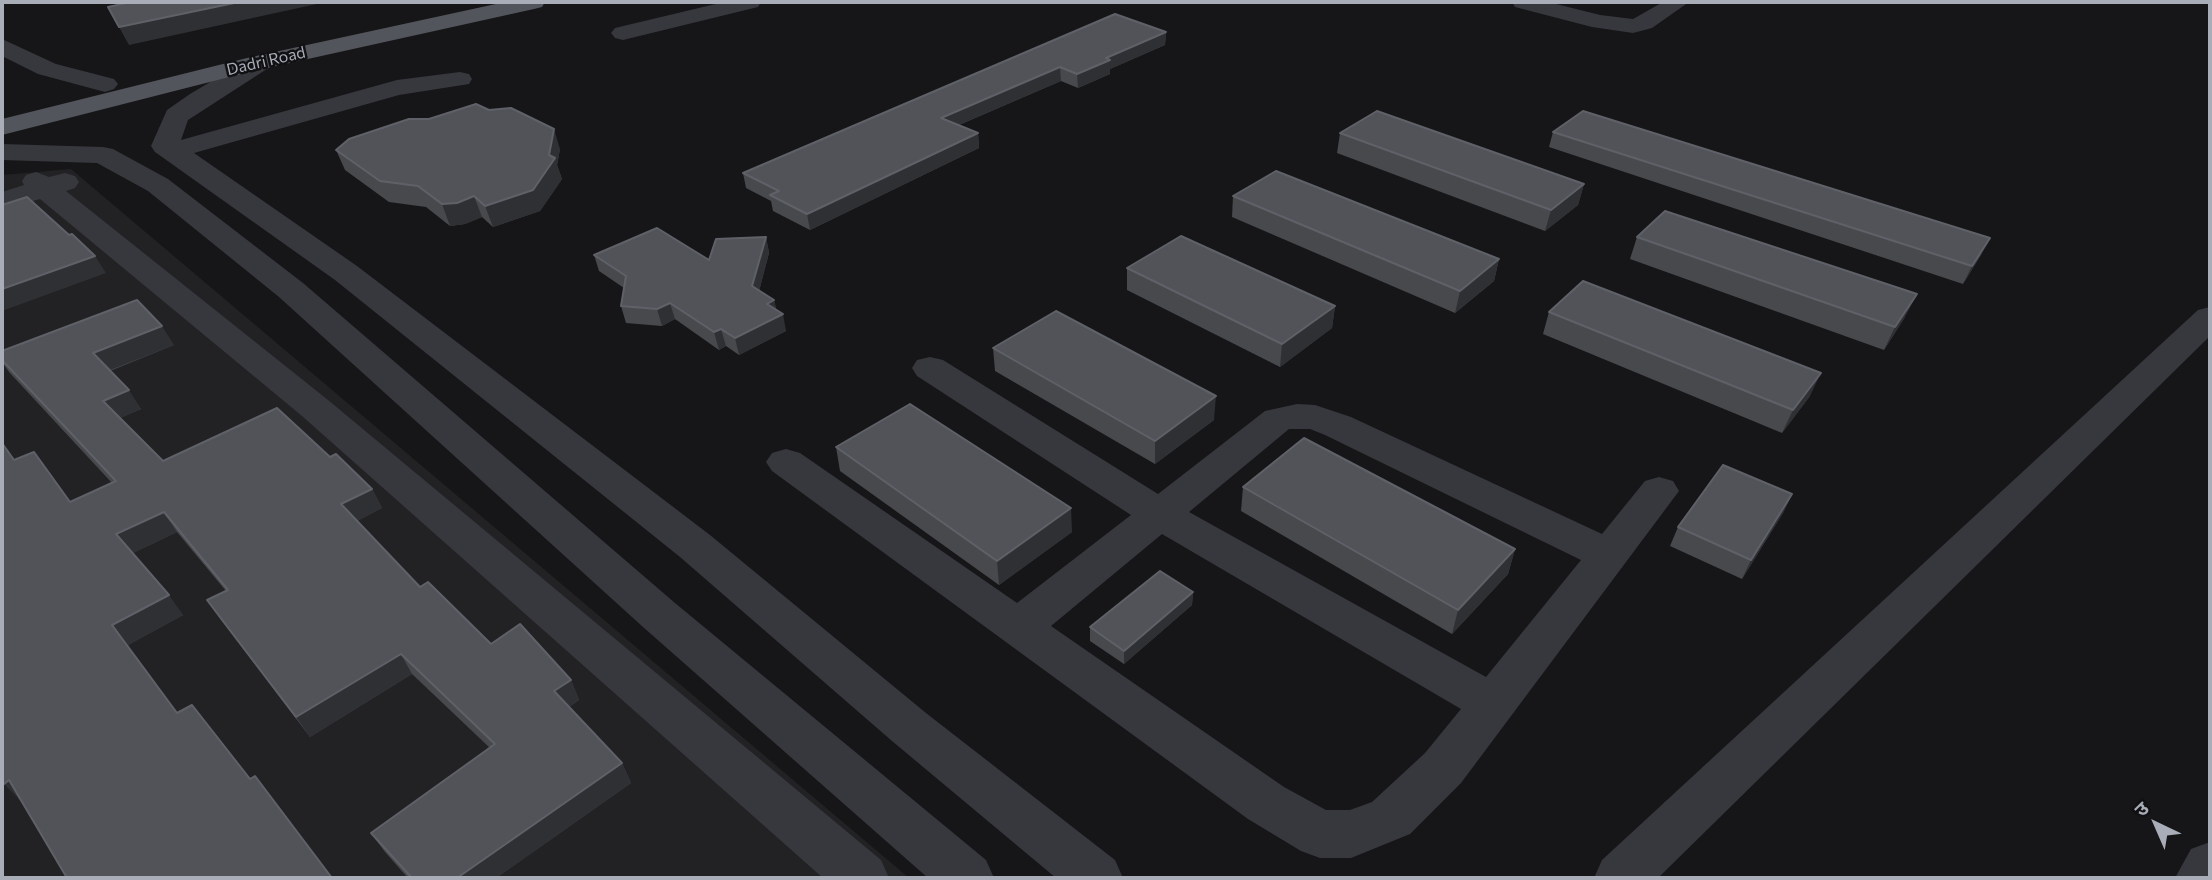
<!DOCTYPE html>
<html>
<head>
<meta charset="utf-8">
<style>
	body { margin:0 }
	#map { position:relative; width:2212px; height:880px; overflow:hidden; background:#161618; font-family:Commissioner,"Noto Sans Devanagari",sans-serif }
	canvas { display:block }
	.frame { position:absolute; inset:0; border:4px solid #a8adb8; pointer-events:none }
	.north { position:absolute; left:2121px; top:789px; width:70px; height:70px; -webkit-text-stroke:5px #111113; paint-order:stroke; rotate:316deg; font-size:19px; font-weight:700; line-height:28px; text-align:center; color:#a8adb8 }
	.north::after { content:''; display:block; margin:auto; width:24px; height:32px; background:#a8adb8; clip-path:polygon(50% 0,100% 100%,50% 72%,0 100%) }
</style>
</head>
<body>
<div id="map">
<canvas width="2212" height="880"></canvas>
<div class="frame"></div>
<div class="north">उ</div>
</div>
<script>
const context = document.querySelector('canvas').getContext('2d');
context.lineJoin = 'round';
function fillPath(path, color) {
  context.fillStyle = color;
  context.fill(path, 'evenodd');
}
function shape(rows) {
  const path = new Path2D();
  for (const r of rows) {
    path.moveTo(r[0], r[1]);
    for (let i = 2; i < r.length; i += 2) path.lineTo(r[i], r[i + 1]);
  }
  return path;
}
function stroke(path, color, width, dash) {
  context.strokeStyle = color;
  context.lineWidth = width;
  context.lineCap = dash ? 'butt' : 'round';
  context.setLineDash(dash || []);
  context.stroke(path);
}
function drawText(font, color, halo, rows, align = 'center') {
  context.font = font + ' Commissioner,sans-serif';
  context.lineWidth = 5;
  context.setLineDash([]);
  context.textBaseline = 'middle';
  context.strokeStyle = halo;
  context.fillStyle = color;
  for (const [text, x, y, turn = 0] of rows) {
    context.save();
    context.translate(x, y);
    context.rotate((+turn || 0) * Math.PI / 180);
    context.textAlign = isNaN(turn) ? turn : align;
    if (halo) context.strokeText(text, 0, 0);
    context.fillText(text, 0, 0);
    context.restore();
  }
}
fillPath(shape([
	[71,169,909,878,2,878,2,175]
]), '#222225');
fillPath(shape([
	[724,2,761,2,758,7,623,40,615,38,611,33,615,28,724,2],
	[1512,2,1548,2,1600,15,1633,19,1663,2,1689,2,1652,28,1633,33,1592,27,1515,7,1512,2],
	[2,39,56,64,114,79,118,84,114,89,105,92,38,74,2,56,2,39],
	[261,55,270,57,273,62,270,67,188,120,181,140,397,80,460,72,469,74,472,79,469,84,399,95,194,153,357,266,710,535,926,713,1115,860,1123,878,1056,878,892,741,680,557,335,280,155,152,151,146,167,110,190,94,252,57,261,55],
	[2,144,103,147,113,149,168,179,303,283,675,603,986,860,994,878,928,878,643,627,279,297,148,191,97,163,2,160,2,144],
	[36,172,49,177,65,173,75,176,79,182,75,188,66,191,328,400,881,860,889,878,823,878,302,416,40,199,2,210,2,192,24,185,22,181,26,175,36,172],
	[2210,307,2210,336,1658,878,1594,878,1602,860,2198,310,2210,307],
	[930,357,943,360,1158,494,1265,411,1297,404,1315,405,1351,417,1602,534,1645,481,1659,477,1673,481,1679,491,1461,783,1410,834,1351,858,1320,858,1301,851,1248,819,772,471,766,462,772,453,786,449,800,453,1017,603,1131,515,917,376,912,368,917,360,930,357],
	[1289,429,1310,429,1325,435,1581,560,1486,677,1189,512,1289,429],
	[1162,534,1461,709,1425,753,1372,802,1350,810,1326,810,1284,787,1051,626,1162,534],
	[2210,842,2210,878,2175,878,2191,849,2210,842]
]), '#37383d');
fillPath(shape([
	[505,2,545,2,542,7,534,9,249,72,2,135,2,119,247,58,505,2]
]), '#53555c');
fillPath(shape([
	[1166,32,1165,45,1110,69,1110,74,1078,88,1061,81,959,125,978,133,979,148,810,230,773,211,771,201,746,188,743,173],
	[1553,132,1981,255,1963,284,1549,147],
	[1340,133,1584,184,1578,205,1545,231,1337,153],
	[560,149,557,165,562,179,540,211,493,227,482,217,465,224,450,226,426,207,389,202,345,170,336,150],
	[1233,196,1499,259,1494,281,1455,313,1232,217],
	[766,237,769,253,759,291,774,300,776,309,786,331,739,355,726,346,719,350,675,319,662,326,626,323,621,306,624,288,599,271,594,255,709,260],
	[1637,237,1905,317,1884,350,1630,259],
	[1127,268,1335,306,1332,328,1280,367,1127,290],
	[1549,312,1810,396,1782,433,1543,334],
	[174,345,110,371,141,409,120,418,163,461,330,457,372,489,382,508,357,521,420,587,491,644,571,680,579,700,569,707,622,763,631,783,496,878,408,878,385,852,371,833,490,748,412,674,310,737,221,620,207,600,226,591,177,532,133,553,183,615,128,645,67,878,15,460,70,502,112,483,9,372,2,362,2,351],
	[993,348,1214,420,1155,464,995,371],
	[836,447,1072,532,999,585,840,471],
	[1243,487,1515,549,1508,574,1452,634,1241,511],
	[1792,494,1783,513,1742,579,1670,546,1678,527],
	[1193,592,1192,605,1124,664,1090,641,1090,627]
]), '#47494d');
fillPath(shape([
	[239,2,326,2,129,45,119,27],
	[1166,32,1165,45,1110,69,1110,74,1078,88,1077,74,1106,58],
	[1060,67,1061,81,942,132,941,118],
	[554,129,560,149,557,165,562,179,540,211,493,227,485,206,549,155],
	[978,133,979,148,810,230,807,214],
	[1584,184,1578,205,1545,231,1551,210],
	[474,196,482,217,465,224,450,226,442,204],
	[766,237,769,253,756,303,752,286],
	[1990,238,1981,255,1963,284,1972,266],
	[95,256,106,273,2,311,2,289],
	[1499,259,1494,281,1455,313,1460,291],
	[1917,294,1905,317,1884,350,1895,327],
	[774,300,778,316,783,314,786,331,739,355,735,338,767,304],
	[670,303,675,319,662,326,657,309],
	[1335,306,1332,328,1280,367,1282,344],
	[162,326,174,345,105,372,93,353],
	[721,329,726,346,719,350,714,332],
	[1821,373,1810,396,1782,433,1793,410],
	[129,390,141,409,116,420,103,401],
	[1216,396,1214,420,1155,464,1155,441],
	[372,489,382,508,352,524,341,504],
	[1792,494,1783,513,1742,579,1751,560],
	[1071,508,1072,532,999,585,997,561],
	[164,512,177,532,131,554,116,534],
	[1515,549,1508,574,1452,634,1458,610],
	[1193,592,1192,605,1124,664,1124,651],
	[169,595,183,615,128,645,193,733,112,625],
	[401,654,412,674,310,737,296,717],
	[571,680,579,700,563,711,554,691],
	[622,763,631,783,496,878,457,878],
	[9,780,23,803,4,784]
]), '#2f3033');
const building = shape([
	[131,2,239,2,119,27,108,7,131,2],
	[1115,14,1166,32,1106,58,1110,60,1077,74,1060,67,941,118,978,133,807,214,770,195,779,191,743,173,1115,14],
	[476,104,489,110,511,108,554,129,549,155,555,158,533,190,485,206,474,196,457,203,442,204,418,186,380,181,336,150,349,139,409,119,429,119,476,104],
	[1377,111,1584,184,1551,210,1340,133,1377,111],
	[1583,111,1990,238,1972,266,1553,132,1583,111],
	[1276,171,1499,259,1460,291,1233,196,1276,171],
	[27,197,69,235,72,234,95,256,2,289,2,205,27,197],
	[1665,211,1917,294,1895,327,1637,237,1665,211],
	[657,228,709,260,716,239,766,237,752,286,774,300,767,304,783,314,735,338,721,329,714,332,670,303,657,309,621,306,626,276,594,255,657,228],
	[1181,236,1335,306,1282,344,1127,268,1181,236],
	[1583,281,1821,373,1793,410,1549,312,1583,281],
	[137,300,162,326,93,353,129,390,103,401,163,461,277,408,330,457,336,454,372,489,341,504,420,587,428,582,491,644,520,624,571,680,554,691,622,763,457,878,412,878,371,833,495,744,401,654,296,717,207,600,228,590,164,512,116,534,169,595,112,625,177,713,192,705,250,779,255,776,332,878,67,878,9,780,4,784,2,780,2,443,14,460,34,452,70,502,116,481,2,360,2,351,137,300],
	[1056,311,1216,396,1155,441,993,348,1056,311],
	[910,404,1071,508,997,561,836,447,910,404],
	[1304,438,1515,549,1458,610,1243,487,1304,438],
	[1723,465,1792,494,1751,560,1678,527,1723,465],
	[1160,571,1193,592,1124,651,1090,627,1160,571]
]);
fillPath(building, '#525359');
stroke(building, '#5f6168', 2);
drawText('16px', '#a8adb8', '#111113', [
	["Dadri Road",266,61,-13]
]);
</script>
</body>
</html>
